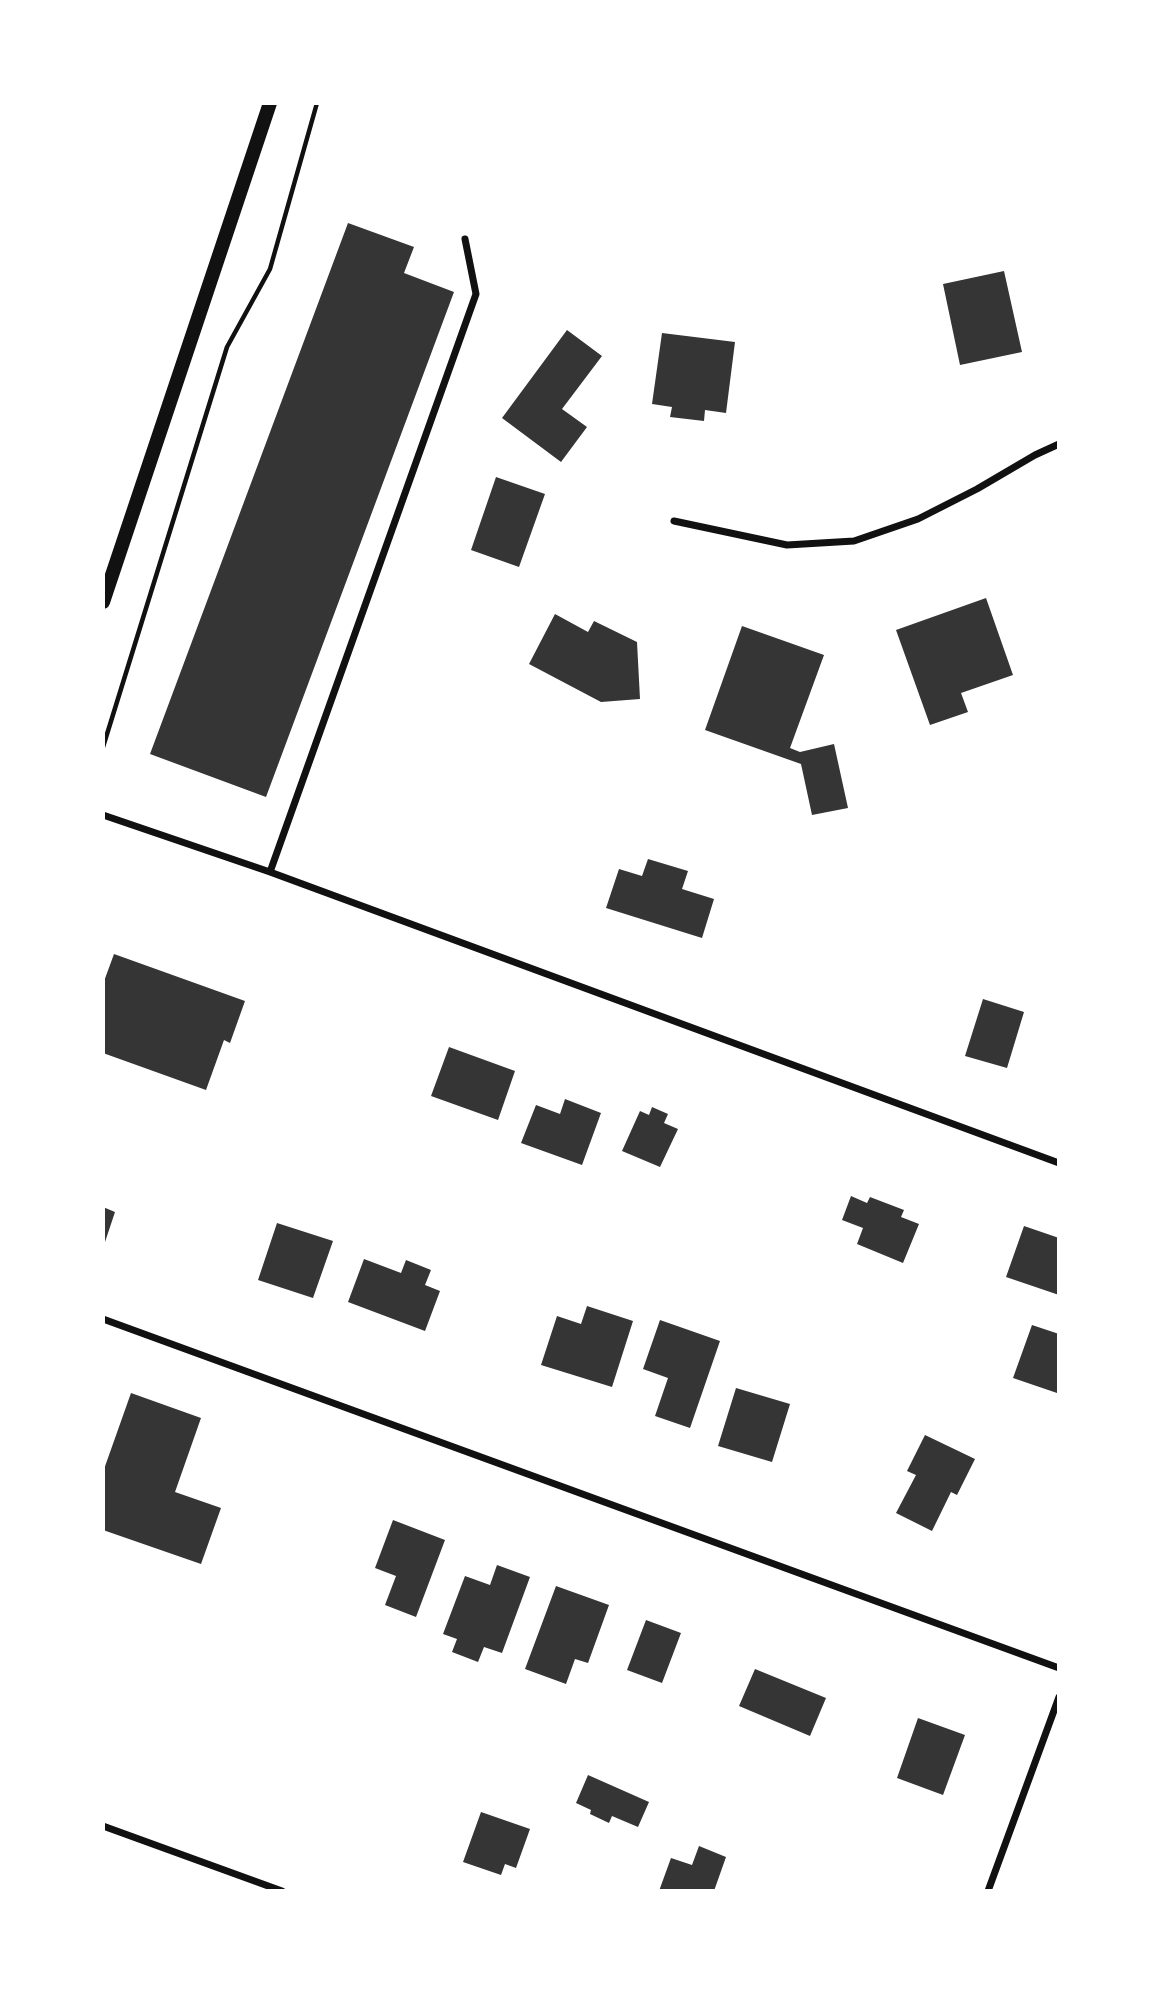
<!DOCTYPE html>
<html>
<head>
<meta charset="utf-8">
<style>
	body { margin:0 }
	#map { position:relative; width:1162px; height:1994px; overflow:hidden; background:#fff; font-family:"Exo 2",sans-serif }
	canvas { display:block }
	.frame { position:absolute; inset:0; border:105px solid #fff; pointer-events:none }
</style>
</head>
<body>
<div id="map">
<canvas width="1162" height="1994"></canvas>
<div class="frame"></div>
</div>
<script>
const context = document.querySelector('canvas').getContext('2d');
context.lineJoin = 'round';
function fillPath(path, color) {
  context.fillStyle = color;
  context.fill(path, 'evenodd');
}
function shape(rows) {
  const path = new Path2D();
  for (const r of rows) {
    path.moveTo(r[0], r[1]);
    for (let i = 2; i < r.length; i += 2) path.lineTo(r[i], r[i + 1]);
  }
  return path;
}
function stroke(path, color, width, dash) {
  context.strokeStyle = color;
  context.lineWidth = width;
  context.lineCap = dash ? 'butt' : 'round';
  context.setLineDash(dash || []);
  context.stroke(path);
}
fillPath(shape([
	[348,223,414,247,404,273,454,292,266,797,150,754],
	[1004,271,1022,352,960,365,943,284],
	[567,330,602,356,562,409,587,427,561,462,502,418],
	[662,333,735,342,726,413,705,410,704,421,670,417,672,407,652,404],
	[496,477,545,494,519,567,471,550],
	[986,598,1013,675,961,693,968,712,930,725,896,630],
	[555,614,588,632,594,621,637,642,640,699,601,702,529,664],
	[742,626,824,655,790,748,800,752,834,744,848,808,812,815,801,764,705,730],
	[648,859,688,871,682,889,714,899,702,938,606,908,619,869,642,876],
	[114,954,245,1001,230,1043,224,1040,206,1090,103,1053,103,984],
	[983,999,1024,1012,1007,1068,965,1056],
	[449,1047,515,1071,498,1120,431,1096],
	[565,1099,601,1113,582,1165,521,1143,536,1105,560,1114],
	[652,1107,668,1114,664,1123,678,1129,660,1167,622,1151,640,1111,649,1115],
	[851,1196,867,1203,870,1197,904,1210,901,1217,919,1224,903,1263,857,1244,863,1228,842,1220],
	[103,1207,115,1212,104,1245,103,1245],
	[277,1223,333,1241,313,1298,258,1280],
	[1024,1226,1059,1238,1059,1295,1006,1277],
	[364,1259,401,1273,406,1260,431,1270,425,1285,440,1291,425,1331,348,1302],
	[587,1306,633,1321,612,1387,541,1365,557,1316,581,1324],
	[660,1320,720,1341,690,1428,655,1416,668,1378,643,1369],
	[1032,1325,1059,1334,1059,1387,1057,1393,1013,1378],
	[736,1388,790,1404,772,1462,718,1446],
	[131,1393,201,1418,175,1492,221,1508,201,1564,103,1530,103,1472],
	[925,1435,975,1459,957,1495,951,1492,932,1531,896,1513,916,1475,907,1471],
	[393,1520,445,1540,416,1617,385,1605,396,1576,375,1568],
	[497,1565,530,1577,502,1653,484,1647,478,1662,452,1652,457,1639,443,1634,465,1576,490,1585],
	[556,1586,609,1605,588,1663,575,1659,566,1684,525,1669],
	[646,1620,681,1633,662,1683,627,1670],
	[755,1669,826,1698,810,1736,739,1706],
	[918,1718,965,1735,943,1795,897,1778],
	[588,1775,649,1802,638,1827,612,1816,609,1823,590,1814,591,1810,576,1803],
	[481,1812,530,1829,516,1868,505,1864,501,1875,463,1862],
	[699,1846,726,1857,714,1891,659,1891,671,1858,692,1865]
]), '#353535');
stroke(shape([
	[103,747,227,347,270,269,317,103]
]), '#111', 4.5);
stroke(shape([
	[674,521,787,545,854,541,918,519,977,489,1035,455,1059,444],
	[103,815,270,872,1059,1163],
	[270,872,476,294,465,239],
	[103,1319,1059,1668],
	[103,1826,282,1891],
	[988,1891,1059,1697]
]), '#111', 7);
stroke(shape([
	[103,602,270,103]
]), '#111', 14);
</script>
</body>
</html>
